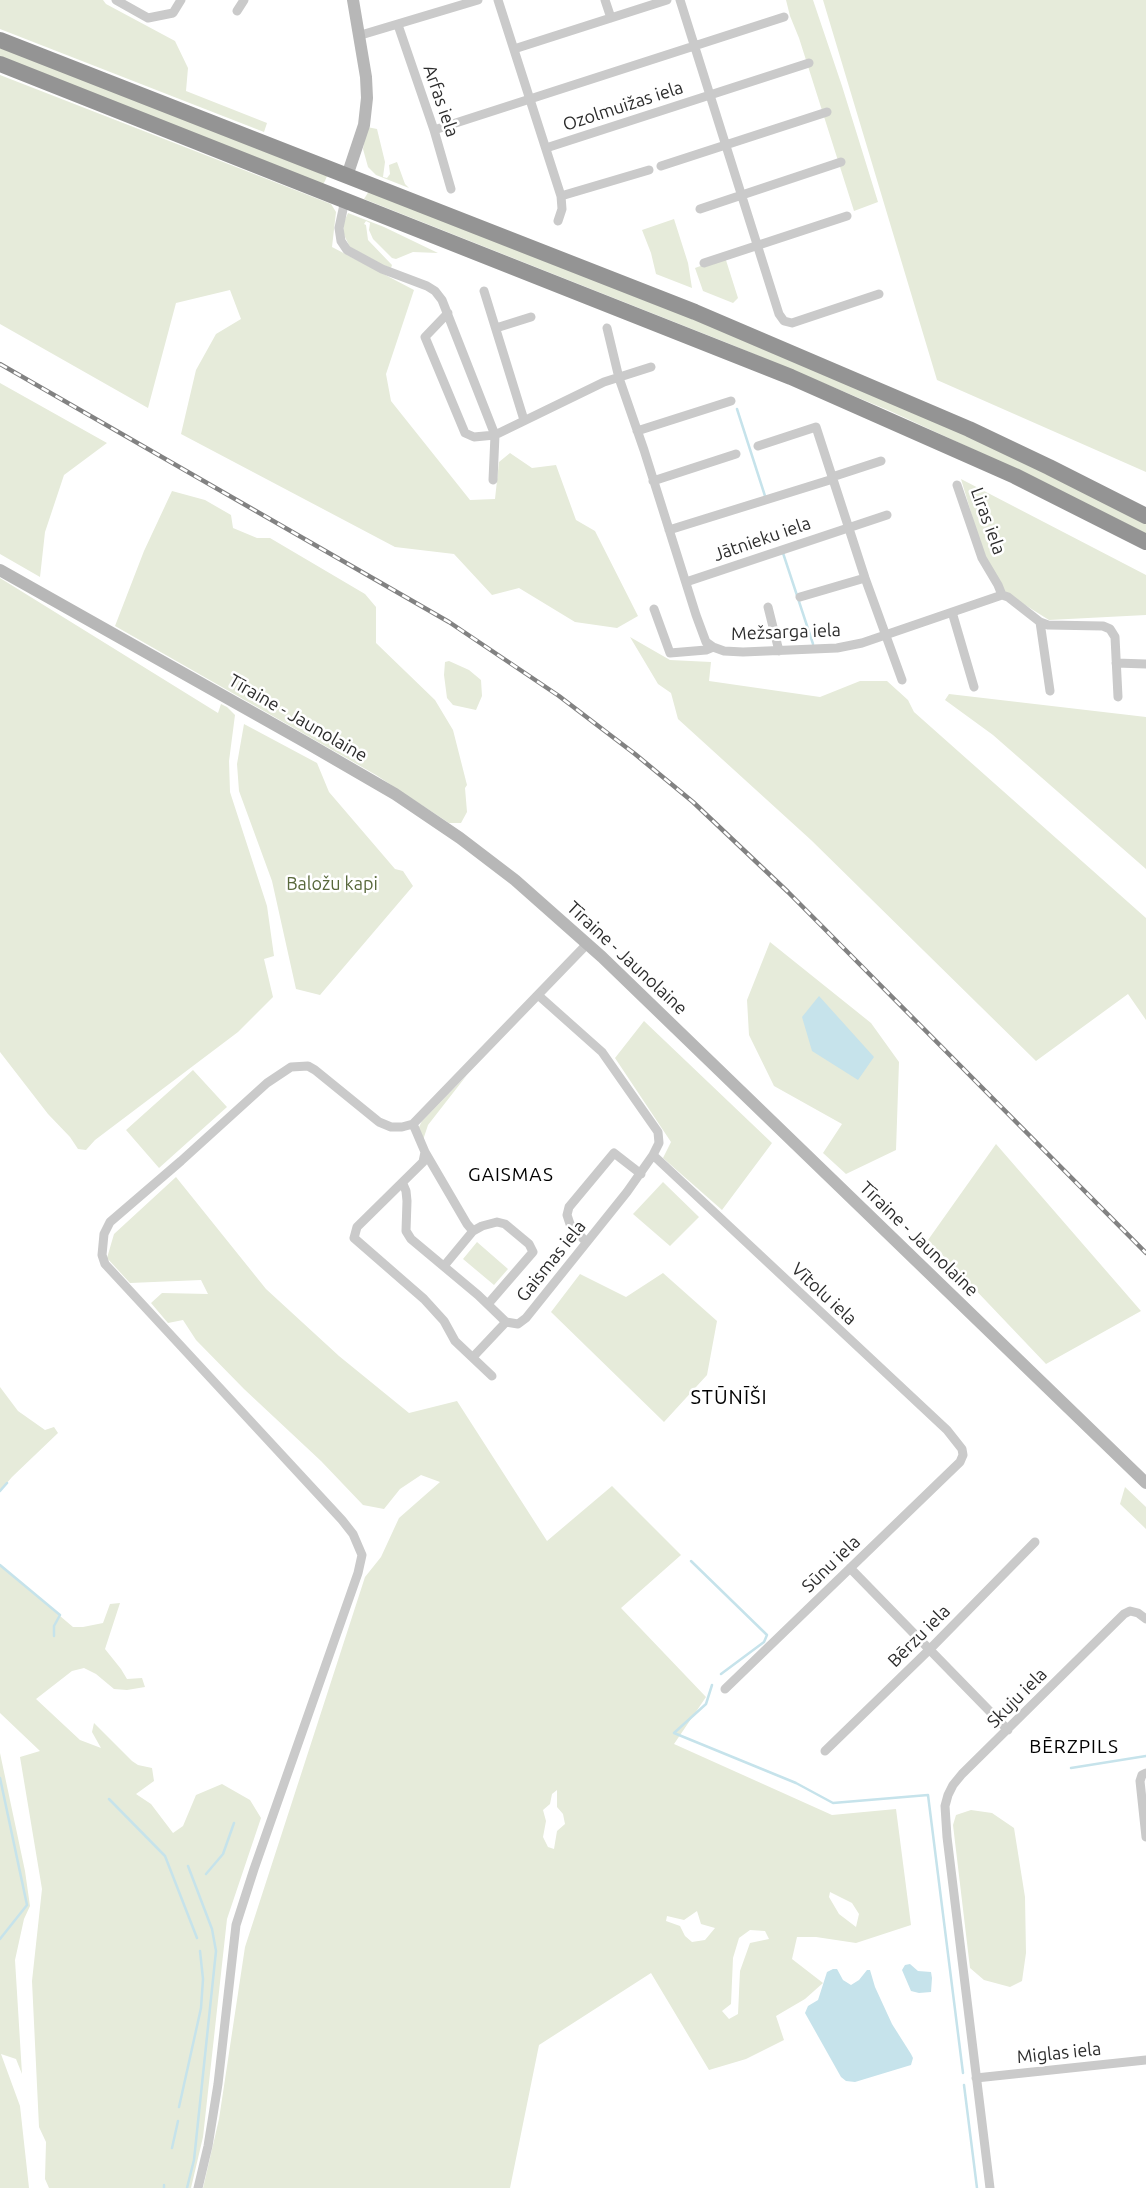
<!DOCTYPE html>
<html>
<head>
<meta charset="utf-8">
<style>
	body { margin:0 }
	canvas { display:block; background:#fff }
</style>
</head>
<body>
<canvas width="1146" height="2188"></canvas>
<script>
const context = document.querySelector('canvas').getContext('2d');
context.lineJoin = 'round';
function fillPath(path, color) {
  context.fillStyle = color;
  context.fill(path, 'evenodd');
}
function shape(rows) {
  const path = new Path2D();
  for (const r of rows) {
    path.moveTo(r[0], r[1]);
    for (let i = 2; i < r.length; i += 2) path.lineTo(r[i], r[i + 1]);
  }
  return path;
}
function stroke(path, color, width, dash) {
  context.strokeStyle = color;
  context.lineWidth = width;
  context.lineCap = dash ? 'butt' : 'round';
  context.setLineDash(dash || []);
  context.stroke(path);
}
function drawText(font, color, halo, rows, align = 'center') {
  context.font = font + ' Ubuntu,sans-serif';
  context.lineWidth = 5;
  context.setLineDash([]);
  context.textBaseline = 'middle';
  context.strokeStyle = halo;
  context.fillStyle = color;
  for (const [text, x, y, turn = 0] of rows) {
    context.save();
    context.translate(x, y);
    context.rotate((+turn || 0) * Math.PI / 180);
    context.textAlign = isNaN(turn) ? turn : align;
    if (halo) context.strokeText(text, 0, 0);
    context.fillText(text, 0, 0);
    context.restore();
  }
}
fillPath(shape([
	[0,0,103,0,106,4,175,41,188,68,186,91,267,123,264,132,0,29],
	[786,0,813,0,842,86,878,202,854,211,799,38,790,16],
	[823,0,1146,0,1146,472,937,380],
	[0,46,327,176,325,181,323,184,0,58],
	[0,75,331,204,336,212,332,247,414,290,386,374,391,401,470,500,495,499,499,462,510,453,532,468,556,465,576,520,595,531,638,616,617,628,575,622,519,588,492,595,454,554,395,547,181,434,196,370,216,334,241,319,230,290,176,303,148,408,0,324],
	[367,127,377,129,385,162,383,177,387,178,390,174,389,165,397,162,405,184,409,188,376,175,368,167,363,149],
	[369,191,694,319,998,449,1146,523,1146,534,1016,469,890,411,730,344,364,199],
	[348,213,384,227,438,253,413,252,396,259,392,258,373,239,369,230,370,223,366,221,364,224,366,225,368,240,392,265,391,268,381,264,350,247,344,235,343,224],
	[674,219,688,263,692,288,656,274,651,253,642,230],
	[725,257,738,298,733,303,703,291,695,268],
	[0,383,107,443,64,475,45,532,40,577,0,554],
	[961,479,1146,575,1146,615,1049,620,1006,593,983,553],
	[172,491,205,500,231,515,233,528,257,538,270,538,365,594,376,607,376,643,435,700,453,730,467,785,465,788,467,812,461,823,449,823,376,775,115,626,144,551],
	[0,578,218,713,221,704,227,707,235,715,229,761,230,792,267,906,274,956,264,959,273,997,238,1032,95,1140,86,1150,78,1149,70,1137,48,1114,0,1052],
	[630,637,670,660,711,662,709,681,820,697,860,681,887,681,908,700,914,712,1146,918,1146,1020,1128,994,1036,1061,811,840,678,719,671,693,658,684],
	[449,661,469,670,481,680,482,696,476,710,453,705,447,698,444,675,445,662],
	[949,694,1146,717,1146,869,993,735,945,700],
	[244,724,317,763,329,792,395,869,403,871,413,886,320,995,296,989,272,881,239,791,237,764],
	[770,942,871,1023,899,1062,896,1150,846,1174,823,1153,842,1124,774,1086,749,1035,747,1000],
	[644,1021,772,1143,722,1210,663,1158,671,1142,615,1058],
	[193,1070,227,1107,159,1168,126,1130],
	[467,1075,428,1125,423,1140,418,1129,422,1121],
	[996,1144,1141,1311,1046,1364,928,1240],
	[176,1177,266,1289,339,1356,409,1413,457,1401,547,1541,612,1486,681,1555,621,1608,706,1697,674,1744,832,1815,896,1809,911,1925,856,1943,816,1937,797,1937,792,1959,823,1983,805,1999,776,2016,784,2040,746,2059,709,2070,651,1973,539,2045,510,2188,203,2188,219,2119,245,1947,365,1577,381,1557,399,1518,440,1482,421,1475,400,1489,384,1509,363,1505,321,1461,244,1389,196,1340,183,1320,168,1323,151,1303,162,1293,208,1294,201,1280,130,1283,107,1258,114,1234],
	[557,1790,557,1807,563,1814,565,1824,557,1831,554,1849,548,1847,543,1837,546,1821,543,1810,550,1804,552,1794],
	[830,1892,852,1903,859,1914,856,1927,839,1914,829,1897],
	[697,1911,701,1924,715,1928,705,1940,692,1942,685,1936,680,1926,666,1921,667,1916,684,1920],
	[750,1930,765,1931,769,1939,750,1943,740,1971,738,2014,729,2019,722,2011,731,2004,733,1958,739,1938],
	[663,1182,699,1217,670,1246,633,1214],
	[477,1242,508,1269,494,1285,463,1259],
	[663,1273,717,1321,707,1375,664,1422,551,1312,580,1274,626,1297],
	[0,1387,18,1411,45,1430,54,1427,58,1433,12,1477,0,1491],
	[1125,1487,1146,1507,1146,1529,1120,1504],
	[0,1565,73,1627,83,1627,103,1623,110,1604,120,1603,105,1649,121,1669,127,1679,142,1678,145,1687,127,1690,114,1689,96,1674,84,1668,72,1671,36,1699,80,1740,101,1748,92,1732,94,1723,132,1761,138,1765,152,1768,154,1781,136,1794,151,1804,173,1833,183,1826,196,1795,222,1784,250,1800,261,1818,227,1919,203,2137,191,2188,49,2188,45,2179,46,2142,39,2127,32,1981,42,1889,20,1757,40,1751,0,1713],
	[0,1753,25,1871,30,1906,24,1919,15,1960,22,2074,16,2059,1,2054,20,2106,29,2188,0,2188],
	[971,1810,992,1813,1014,1828,1025,1897,1026,1953,1022,1981,1010,1987,984,1980,970,1968,953,1825,956,1815]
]), '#e6ebda');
fillPath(shape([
	[819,996,874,1057,858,1080,812,1051,802,1017],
	[910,1964,918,1971,931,1972,932,1978,931,1992,919,1993,911,1991,902,1970,905,1965],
	[833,1969,837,1969,843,1980,851,1985,859,1980,867,1970,870,1970,875,1987,892,2024,911,2054,913,2058,911,2065,855,2082,846,2081,841,2077,805,2013,808,2006,818,2000,827,1972]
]), '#c6e3eb');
stroke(shape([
	[737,409,765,496],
	[783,553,813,644],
	[0,1491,7,1483],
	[691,1561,767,1635,764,1642,721,1674],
	[0,1565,60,1615,54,1626,54,1636],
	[712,1685,706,1704,674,1733,796,1783,833,1803,928,1795,963,2073],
	[1071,1768,1146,1756],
	[0,1778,27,1905,0,1939],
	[109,1799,165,1856,197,1938],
	[206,1874,223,1854,234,1823],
	[964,2085,977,2188],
	[179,2107,201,2008,203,1979,200,1951],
	[172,2148,178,2121],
	[164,2188,164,2185],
	[187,2188,194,2160,216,1951,212,1929,188,1866]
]), '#c6e3eb', 2.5);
stroke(shape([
	[116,0,148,18,173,13,181,0],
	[498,0,561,196,562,209,558,221],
	[605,0,611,18],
	[680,0,779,314,784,321,792,323,879,294],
	[237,11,244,0],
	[398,25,434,130,451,189],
	[361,35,478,0],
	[514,49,667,0],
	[434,130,784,17],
	[546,148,809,63],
	[661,166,827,112],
	[561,196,649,170],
	[345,200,339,228,341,241,347,250,382,269,427,286,435,291,442,300,495,435,493,480],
	[700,209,841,162],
	[704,263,847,216],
	[484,291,524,420],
	[448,313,425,337,465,433,474,437,495,435,604,382,651,367],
	[496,328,531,317],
	[607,328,619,378,644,450,696,615,706,642,713,647,724,651,743,652,837,648,862,643,1002,595,1008,597,1040,622,1048,625,1103,626,1110,629,1115,637,1118,697],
	[637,431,731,401],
	[758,446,816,427,865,578,902,680],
	[832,477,881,461],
	[653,481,736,454],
	[957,485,982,558,998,585,1002,595],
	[669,530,833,479],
	[686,582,887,515],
	[800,597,865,578],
	[768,607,779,651],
	[654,609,670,653,706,650,713,647],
	[952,612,974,687],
	[1040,622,1050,691],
	[1116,663,1146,664],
	[413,1124,425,1152,467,1224,473,1231],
	[425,1152,423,1162,357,1227,354,1238,424,1299,444,1321,455,1341,492,1376],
	[653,1155,947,1430,962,1449,963,1455,960,1462,725,1689],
	[403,1184,406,1191,407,1201,406,1231,411,1239,478,1295,506,1322],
	[586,1242,570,1224,567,1215,569,1207,614,1153,641,1174],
	[444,1266,473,1231,482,1226,497,1222,505,1224,529,1244,533,1252,488,1304],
	[506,1322,518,1324,526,1318,627,1192,653,1155,659,1143,658,1132,602,1052,538,995],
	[473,1357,506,1322],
	[850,1568,1008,1730],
	[825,1751,930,1649,1035,1542],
	[1146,1773,1142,1775,1140,1781,1146,1837],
	[976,2078,1146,2060],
	[198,2188,208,2146,218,2084,236,1925,254,1869,358,1573,362,1555,353,1534,342,1520,105,1264,102,1255,104,1234,110,1222,181,1161,267,1083,291,1067,308,1066,315,1070,379,1122,391,1127,402,1127,413,1124,588,943],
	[990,2188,947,1837,945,1806,948,1795,953,1785,962,1774,1124,1614,1130,1611,1138,1613,1146,1619]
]), '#cacaca', 9);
stroke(shape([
	[347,176,364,125,367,98,366,77,353,0],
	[0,570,307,743,395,794,460,838,515,880,602,957,1146,1483]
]), '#b7b7b7', 12);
stroke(shape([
	[0,40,695,312,969,429,1049,467,1146,516],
	[0,64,791,377,1015,476,1146,542]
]), '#949494', 16);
const rail = shape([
	[0,364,449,622,559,696,635,754,693,802,788,892,1146,1253]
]);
stroke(rail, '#828282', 4.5);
stroke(rail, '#fff', 2.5, [8]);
drawText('18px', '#2d2d2d', '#fff', [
	["Arfas iela",441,101,71],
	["Ozolmuižas iela",623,106,-18],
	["Liras iela",988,521,70],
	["Jātnieku iela",762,539,-19],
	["Mežsarga iela",786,632,-2],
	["Tīraine - Jaunolaine",298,718,30],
	["Tīraine - Jaunolaine",627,958,43],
	["Tīraine - Jaunolaine",919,1239,44],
	["Gaismas iela",551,1261,-51],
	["Vītolu iela",824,1294,43],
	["Sūnu iela",831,1564,-44],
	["Bērzu iela",919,1636,-45],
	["Skuju iela",1017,1698,-45],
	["Miglas iela",1059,2053,-6]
]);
drawText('18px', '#58683b', '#fff', [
	["Baložu kapi",332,884]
]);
context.letterSpacing = '1px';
drawText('19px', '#000', '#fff', [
	["GAISMAS",511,1175],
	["BĒRZPILS",1074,1747]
]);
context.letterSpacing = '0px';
context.letterSpacing = '1px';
drawText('20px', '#000', '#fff', [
	["STŪNĪŠI",729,1397]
]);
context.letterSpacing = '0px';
</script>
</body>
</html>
